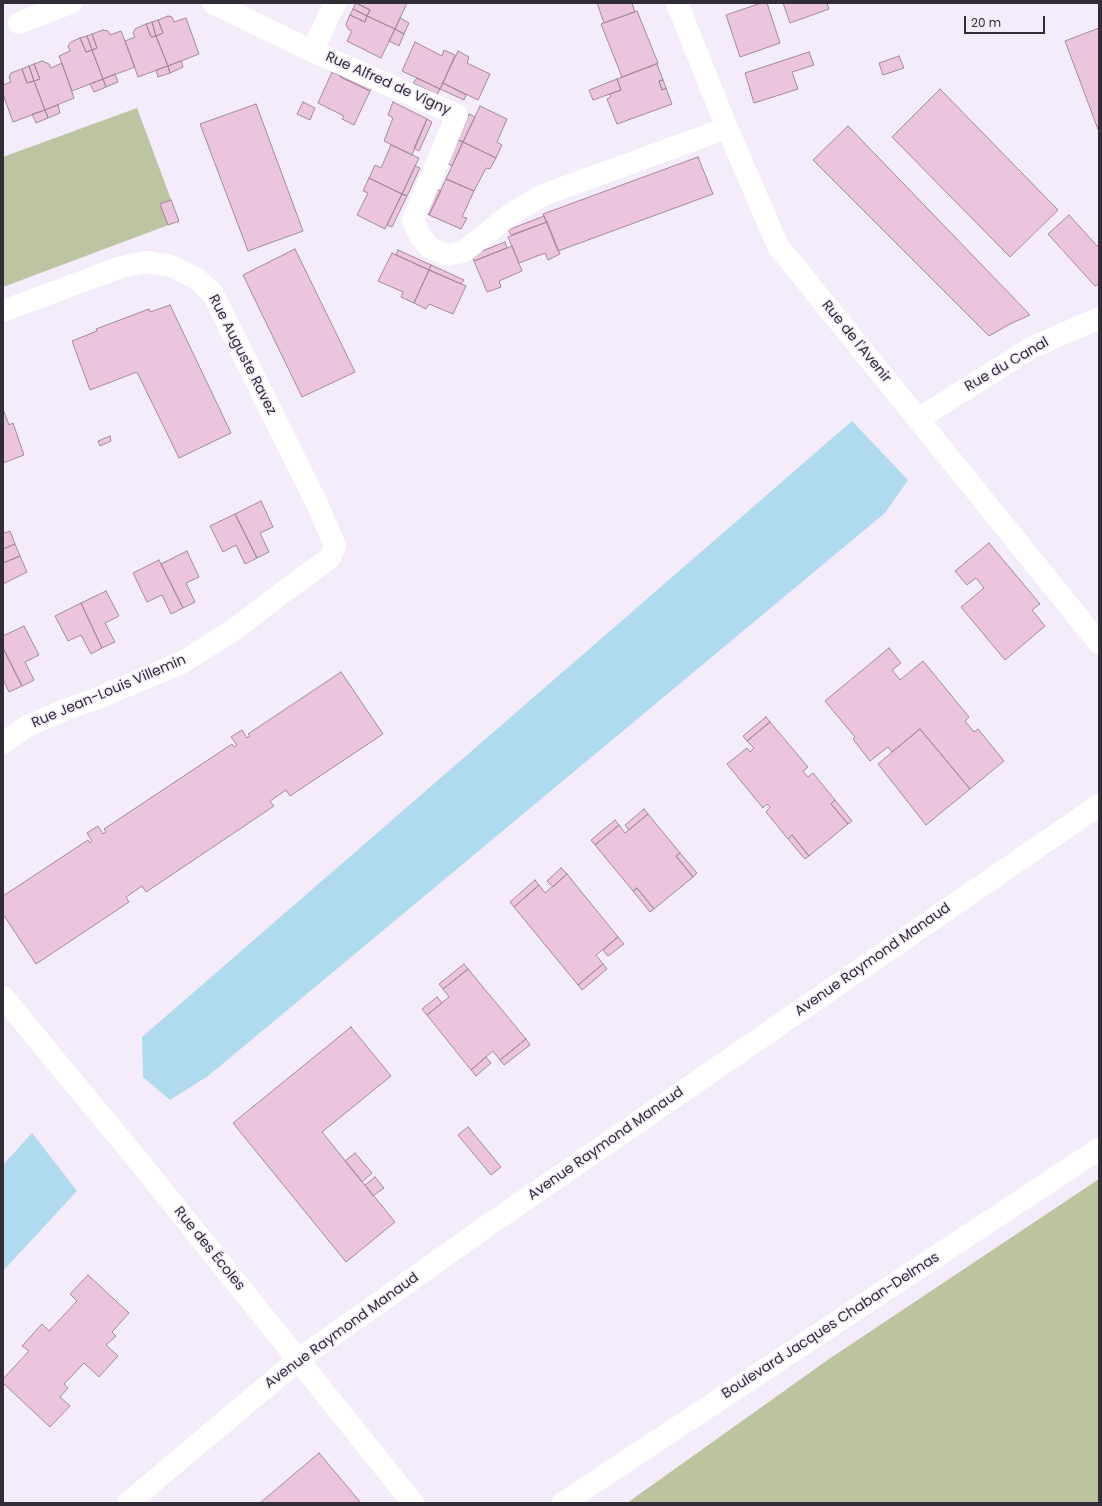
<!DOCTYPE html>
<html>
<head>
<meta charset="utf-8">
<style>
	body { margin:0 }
	#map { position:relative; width:1102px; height:1506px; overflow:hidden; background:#f4ebfb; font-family:Poppins,sans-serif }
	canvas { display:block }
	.frame { position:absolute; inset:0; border:4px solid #322c36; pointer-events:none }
	.scale { position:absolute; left:964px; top:16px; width:81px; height:18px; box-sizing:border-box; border:2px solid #322c36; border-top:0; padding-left:5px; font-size:12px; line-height:14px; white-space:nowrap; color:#322c36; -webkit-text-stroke:3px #f4ebfb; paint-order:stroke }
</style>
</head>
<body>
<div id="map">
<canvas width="1102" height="1506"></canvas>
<div class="frame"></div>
<div class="scale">20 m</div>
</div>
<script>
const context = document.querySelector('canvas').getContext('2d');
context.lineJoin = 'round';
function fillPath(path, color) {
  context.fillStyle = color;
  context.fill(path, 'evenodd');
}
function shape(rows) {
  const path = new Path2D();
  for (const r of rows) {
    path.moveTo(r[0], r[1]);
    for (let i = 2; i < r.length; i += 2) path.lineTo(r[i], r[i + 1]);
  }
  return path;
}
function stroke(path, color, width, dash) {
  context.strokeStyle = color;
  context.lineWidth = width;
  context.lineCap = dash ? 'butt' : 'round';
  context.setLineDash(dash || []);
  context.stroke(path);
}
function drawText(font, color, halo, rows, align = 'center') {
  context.font = font + ' Poppins,sans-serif';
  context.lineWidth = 3;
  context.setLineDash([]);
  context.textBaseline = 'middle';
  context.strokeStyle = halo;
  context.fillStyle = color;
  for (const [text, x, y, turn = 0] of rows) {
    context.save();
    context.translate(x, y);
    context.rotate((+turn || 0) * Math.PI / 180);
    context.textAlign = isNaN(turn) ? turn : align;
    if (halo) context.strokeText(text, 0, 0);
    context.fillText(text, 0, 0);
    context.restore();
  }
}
fillPath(shape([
	[137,108,179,221,3,287,3,157]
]), '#bcc4a1');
fillPath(shape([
	[1099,1179,1099,1501,1095,1503,627,1503,829,1359]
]), '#bbc49f');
fillPath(shape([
	[852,421,908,480,885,513,208,1076,170,1100,143,1077,142,1037],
	[32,1133,77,1191,3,1271,3,1165]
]), '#b0dbee');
const building = shape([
	[356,3,407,3,395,29,367,16,370,10,356,3],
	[356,3,370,10,367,16,353,9,356,3],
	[597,3,632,3,635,12,604,23,597,3],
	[761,3,767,3,780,43,740,57,726,15,761,3],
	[783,3,827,3,829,9,790,23,783,3],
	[353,9,367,16,365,22,350,15,353,9],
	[637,11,658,63,622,77,601,24,637,11],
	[350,15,365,22,367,16,395,29,381,58,347,41,352,31,348,29,346,24,350,15],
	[168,16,172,17,174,22,186,18,199,54,168,66,156,36,163,33,158,20,168,16],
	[400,18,409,23,404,34,395,29,400,18],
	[158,20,163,33,156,36,152,22,158,20],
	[152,22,156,36,151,37,146,24,152,22],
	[146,24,151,37,156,36,168,66,138,77,125,41,135,37,133,33,135,29,146,24],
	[1099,28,1099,132,1065,41,1099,28],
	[395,29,404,34,399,46,389,41,395,29],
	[103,30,108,31,110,35,121,31,135,67,103,79,92,50,97,48,92,34,103,30],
	[92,34,97,48,92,50,87,36,92,34],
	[87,36,92,50,86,52,80,38,87,36],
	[80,38,86,52,92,50,103,79,72,91,59,56,70,51,68,46,71,42,80,38],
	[415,42,442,56,444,50,455,55,440,89,402,71,415,42],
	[458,51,469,57,467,63,490,74,478,100,443,83,458,51],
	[809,52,814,65,792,72,798,89,754,103,745,73,809,52],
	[899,56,904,68,883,75,879,63,899,56],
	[42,61,49,64,51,68,62,63,74,98,45,110,34,81,40,79,34,64,42,61],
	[181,61,183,67,170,73,168,66,181,61],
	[34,64,40,79,34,81,29,66,34,64],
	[657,64,663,80,659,81,662,90,666,88,672,104,617,124,607,99,611,97,610,94,621,90,617,79,657,64],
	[29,66,34,81,27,83,22,69,29,66],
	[168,66,170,73,158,77,156,70,168,66],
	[22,69,27,83,34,81,45,110,13,122,3,94,3,85,11,82,9,77,11,73,22,69],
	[332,72,370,91,354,125,342,119,344,116,318,103,332,72],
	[342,73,372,87,370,91,340,77,342,73],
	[115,74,118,82,106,87,103,79,115,74],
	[417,78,440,89,437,95,413,83,417,78],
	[103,79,106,87,94,92,90,84,103,79],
	[617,79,621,90,593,100,589,90,617,79],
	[663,80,666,88,662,90,659,81,663,80],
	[443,83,466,95,464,100,440,89,443,83],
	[940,89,1058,210,1010,257,892,137,940,89],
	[303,102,315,108,310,120,297,114,303,102],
	[393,102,427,119,412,155,384,141,393,118,388,115,393,102],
	[256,104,303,231,248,251,200,124,256,104],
	[58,105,60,113,48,118,45,110,58,105],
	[480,106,507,119,497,142,502,145,496,158,463,142,480,106],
	[45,110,48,118,36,123,32,114,45,110],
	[469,114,475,117,463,142,458,140,469,114],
	[427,119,432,122,419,151,414,148,427,119],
	[848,126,1030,315,1010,324,989,336,813,160,848,126],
	[458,140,463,142,452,166,447,163,458,140],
	[463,142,496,158,490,169,486,168,474,191,446,179,463,142],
	[391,145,419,158,402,194,369,178,375,165,381,168,391,145],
	[698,157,713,194,558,251,543,214,698,157],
	[415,166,420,168,407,196,402,194,415,166],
	[369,178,402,194,385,229,357,215,368,193,363,191,369,178],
	[446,179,474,191,462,217,467,218,461,229,429,215,446,179],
	[436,189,441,191,429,215,425,213,436,189],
	[402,194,407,196,392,227,387,225,402,194],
	[171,200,179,221,168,225,160,204,171,200],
	[1069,215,1099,248,1099,284,1095,286,1048,234,1069,215],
	[544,216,547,222,511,235,508,230,544,216],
	[547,222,560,254,548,260,545,253,519,263,508,237,547,222],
	[505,242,507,248,474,261,472,255,505,242],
	[512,246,522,271,499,281,501,287,487,292,474,261,512,246],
	[295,249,355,372,302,397,243,275,295,249],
	[398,250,431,265,429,270,396,255,398,250],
	[392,253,429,270,414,303,401,297,403,292,378,281,392,253],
	[431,265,464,280,461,284,429,270,431,265],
	[429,270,466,286,453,314,429,304,426,309,414,303,429,270],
	[170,305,231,433,179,458,137,372,90,390,72,341,97,331,96,329,149,309,150,312,170,305],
	[3,409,9,425,13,423,24,455,3,463,3,409],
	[110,436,111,441,100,446,98,441,110,436],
	[261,501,273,527,260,533,269,552,257,558,235,514,261,501],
	[235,514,257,558,245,564,236,545,223,552,210,526,235,514],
	[3,531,5,533,10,531,15,544,3,549,3,531],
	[989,543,1040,604,1032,610,1045,626,1005,660,961,607,984,588,976,578,967,585,955,571,989,543],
	[15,544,20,556,3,563,3,549,15,544],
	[187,551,199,577,186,583,195,602,183,608,161,564,187,551],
	[20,556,27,572,3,584,3,563,20,556],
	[159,560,183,608,171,614,162,595,147,602,133,573,159,560],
	[106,591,119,616,105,623,115,642,102,648,81,603,106,591],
	[81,603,102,648,91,654,81,635,68,641,55,616,81,603],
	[24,626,39,655,25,662,34,680,22,686,3,648,3,636,24,626],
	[3,648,22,686,9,692,3,679,3,648],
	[889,648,901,663,892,670,900,680,923,661,969,717,965,721,974,732,978,729,1004,761,970,789,920,729,892,752,888,747,870,761,853,739,855,737,825,701,889,648],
	[341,672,383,734,290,796,286,790,270,801,274,806,146,892,142,886,126,897,129,902,36,964,3,914,3,896,88,840,90,843,92,841,87,833,98,826,103,834,106,832,104,829,232,744,234,747,237,745,231,737,242,730,247,738,250,736,248,734,341,672],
	[766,717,770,722,747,741,743,736,766,717],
	[770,722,808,767,803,771,808,777,813,773,835,800,831,804,848,824,809,856,792,835,788,839,766,812,770,807,767,804,763,808,727,764,747,748,750,752,754,748,747,741,770,722],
	[920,729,970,789,926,825,878,764,920,729],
	[835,800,852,821,848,824,831,804,835,800],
	[644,809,648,814,629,830,625,825,644,809],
	[648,814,680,853,676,856,693,877,654,909,637,888,633,891,595,845,619,825,625,833,648,814],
	[615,820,619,825,595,845,591,840,615,820],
	[792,835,809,856,805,859,788,839,792,835],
	[680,853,697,873,693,877,676,856,680,853],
	[561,868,567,874,553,887,547,881,561,868],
	[567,874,618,937,596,955,603,964,578,985,514,907,539,885,545,893,567,874],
	[535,880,539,885,514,907,510,902,535,880],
	[637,888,654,909,650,912,633,891,637,888],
	[618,937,624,944,608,956,603,950,618,937],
	[464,964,468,969,443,989,439,984,464,964],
	[603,964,607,969,582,990,578,985,603,964],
	[468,969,526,1039,500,1060,493,1051,471,1070,427,1015,449,997,443,989,468,969],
	[437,997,442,1003,427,1015,422,1009,437,997],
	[351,1027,391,1076,322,1132,395,1222,346,1262,233,1123,351,1027],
	[526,1039,530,1045,504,1065,500,1060,526,1039],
	[486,1057,491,1063,476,1076,471,1070,486,1057],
	[468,1127,501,1167,491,1175,458,1135,468,1127],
	[355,1153,372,1173,362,1182,345,1161,355,1153],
	[375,1177,384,1188,373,1196,365,1185,375,1177],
	[88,1275,129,1313,112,1332,116,1336,106,1345,118,1356,99,1377,84,1363,64,1384,68,1388,60,1397,70,1406,50,1427,3,1383,3,1379,29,1351,22,1346,42,1324,49,1331,77,1301,70,1294,88,1275],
	[319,1453,361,1503,260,1503,287,1480,319,1453]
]);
fillPath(building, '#eac5dd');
stroke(building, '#a4899a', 1);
stroke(shape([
	[213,3,312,51,457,115,413,220,419,234,429,247,446,255,463,252,510,215,543,195,727,128],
	[677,3,727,128,778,246,1099,643],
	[19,23,71,3],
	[312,51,335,3],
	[3,311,121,267,147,262,171,266,197,279,213,294,319,508,335,546,330,558,283,592,238,627,183,662,98,698,67,709,26,727,3,743],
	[918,419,1033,347,1099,318],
	[3,997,141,1164,413,1503],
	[128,1503,298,1360,490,1224,1099,805]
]), '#fff', 22);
stroke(shape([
	[563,1503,1099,1149]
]), '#fff', 22);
drawText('14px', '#322c36', '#f4ebfb', [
	["Rue Alfred de Vigny",388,84,24],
	["Rue de l'Avenir",856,342,51],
	["Rue Auguste Ravez",242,355,63],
	["Rue du Canal",1007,365,-30],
	["Rue Jean-Louis Villemin",109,692,-23],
	["Avenue Raymond Manaud",873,960,-35],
	["Avenue Raymond Manaud",606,1144,-35],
	["Rue des Écoles",209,1249,51],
	["Boulevard Jacques Chaban-Delmas",831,1326,-33],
	["Avenue Raymond Manaud",342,1331,-36]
]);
</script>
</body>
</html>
